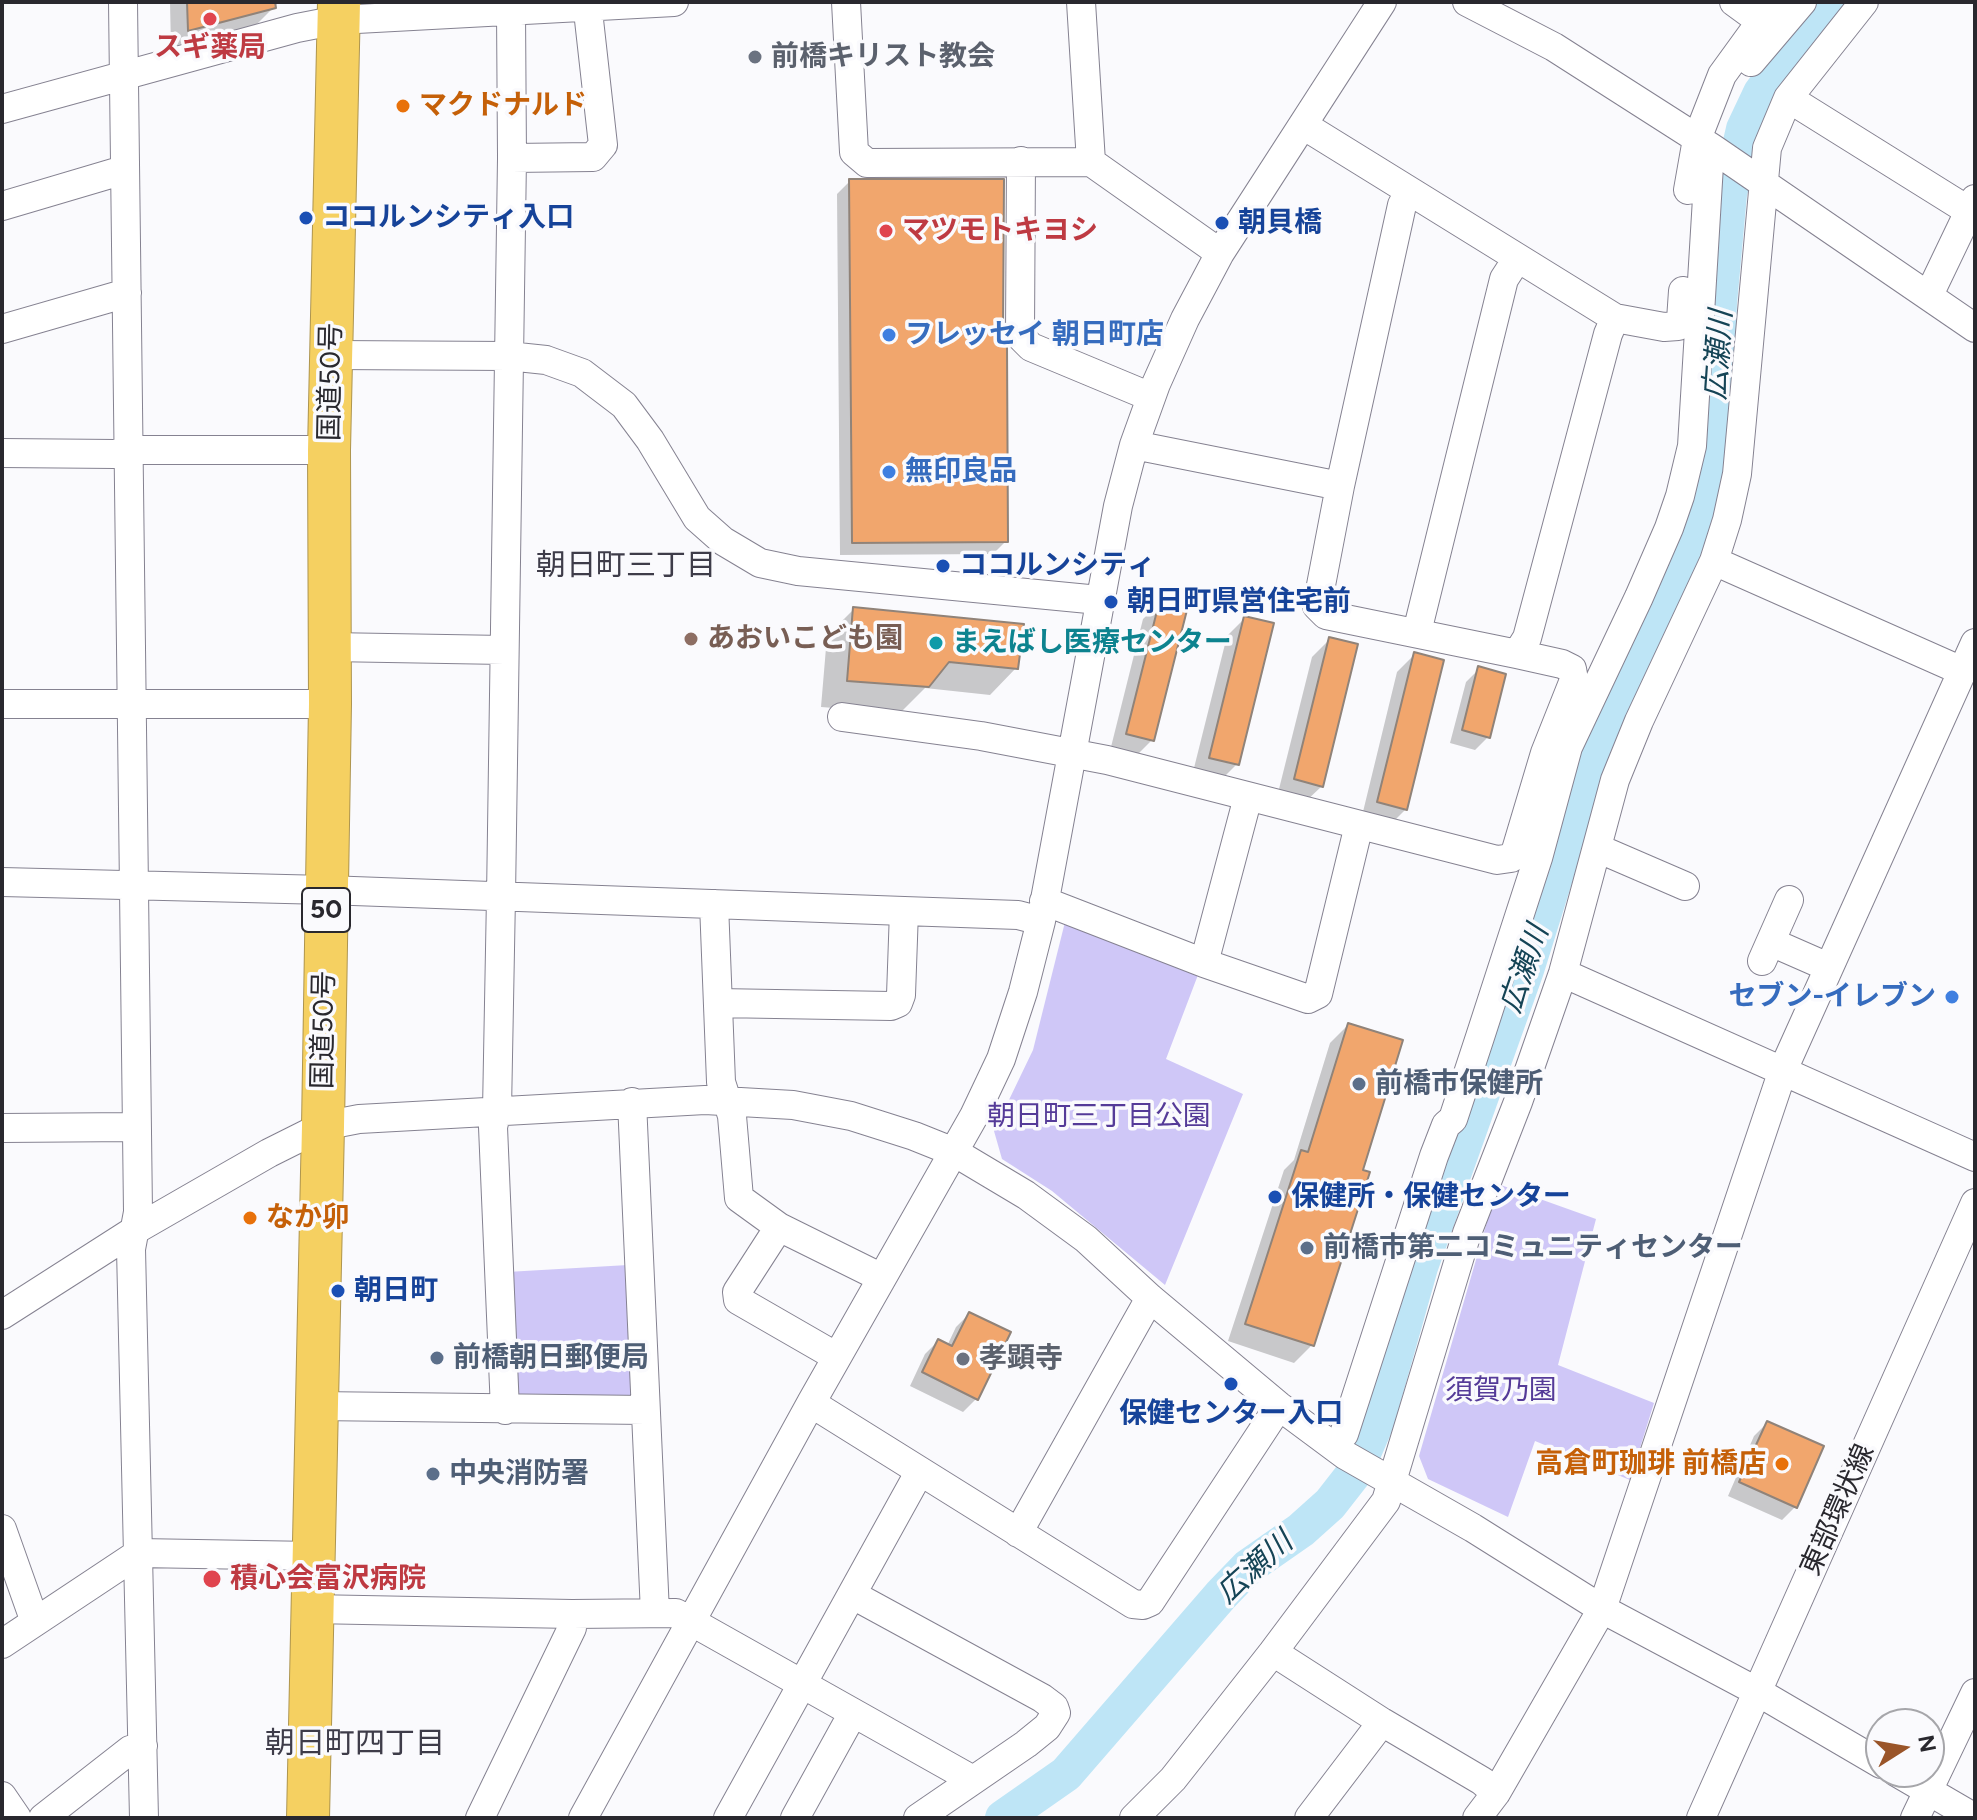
<!DOCTYPE html>
<html>
<head>
<meta charset="utf-8">
<style>
	body { margin:0 }
	#map { position:relative; width:1977px; height:1820px; overflow:hidden; background:#fafafd; font-family:Figtree,sans-serif }
	canvas { display:block }
	.frame { position:absolute; inset:0; border:4px solid #29282e; pointer-events:none }
	.north { position:absolute; left:1865px; top:1708px; width:80px; height:80px; box-sizing:border-box; background:#fafafd; border:2px solid #a6a6aa; border-radius:50%; rotate:79deg; font-size:22px; font-weight:700; line-height:32px; text-align:center; color:#29282e }
	.north::after { content:''; display:block; margin:auto; width:28px; height:36px; background:#9a5529; clip-path:polygon(50% 0,100% 100%,50% 72%,0 100%) }
</style>
</head>
<body>
<div id="map">
<canvas width="1977" height="1820"></canvas>
<div class="frame"></div>
<div class="north">N</div>
</div>
<script>
const context = document.querySelector('canvas').getContext('2d');
context.lineJoin = 'round';
function fillPath(path, color) {
  context.fillStyle = color;
  context.fill(path, 'evenodd');
}
function shape(rows) {
  const path = new Path2D();
  for (const r of rows) {
    path.moveTo(r[0], r[1]);
    for (let i = 2; i < r.length; i += 2) path.lineTo(r[i], r[i + 1]);
  }
  return path;
}
function stroke(path, color, width, dash) {
  context.strokeStyle = color;
  context.lineWidth = width;
  context.lineCap = dash ? 'butt' : 'round';
  context.setLineDash(dash || []);
  context.stroke(path);
}
function drawText(font, color, halo, rows, align = 'center') {
  context.font = font + ' Figtree,"Noto Sans JP",sans-serif';
  context.lineWidth = 7;
  context.setLineDash([]);
  context.textBaseline = 'middle';
  context.strokeStyle = halo;
  context.fillStyle = color;
  for (const [text, x, y, turn = 0] of rows) {
    context.save();
    context.translate(x, y);
    context.rotate((+turn || 0) * Math.PI / 180);
    context.textAlign = isNaN(turn) ? turn : align;
    if (halo) context.strokeText(text, 0, 0);
    context.fillText(text, 0, 0);
    context.restore();
  }
}
fillPath(shape([
	[1066,918,1201,967,1166,1059,1243,1094,1165,1285,1052,1191,1002,1159,994,1131,1033,1050],
	[1498,1184,1596,1219,1558,1365,1654,1403,1630,1480,1535,1441,1508,1517,1428,1479,1419,1456],
	[628,1265,634,1392,627,1401,520,1402,512,1390,507,1272]
]), '#cfc7f7');
fillPath(shape([
	[170,2,279,2,256,25,171,47],
	[850,181,1001,333,1006,541,993,554,840,555,837,194],
	[1161,602,1152,740,1134,758,1110,751,1143,619],
	[854,609,1016,668,990,695,925,688,900,713,821,707,827,636],
	[1245,618,1237,764,1219,782,1192,776,1227,636],
	[1330,639,1322,786,1304,803,1277,797,1312,657],
	[1415,654,1406,809,1388,827,1361,820,1397,672],
	[1479,669,1488,737,1475,750,1450,743,1466,682],
	[1348,1025,1312,1345,1294,1363,1228,1341,1284,1170,1294,1160,1330,1043],
	[969,1314,976,1399,963,1412,910,1386,925,1354,938,1341,947,1346,956,1327],
	[1767,1423,1795,1507,1782,1520,1728,1496,1754,1436]
]), '#0003');
stroke(shape([
	[1003,1818,1066,1774,1221,1595,1248,1567,1301,1530,1330,1504,1355,1472,1376,1423,1420,1267,1526,970,1585,781,1616,700,1673,577,1699,512,1713,453,1719,303,1729,194,1744,129,1761,93,1828,2]
]), '#bee5f6', 36);
const building = shape([
	[187,2,275,2,276,8,188,31,187,2],
	[849,179,1004,179,1003,333,1007,346,1008,542,852,543,849,179],
	[1160,599,1188,606,1154,741,1126,734,1160,599],
	[853,607,1024,624,1018,669,949,662,929,687,847,681,853,607],
	[1244,616,1274,623,1239,765,1209,758,1244,616],
	[1329,637,1358,644,1323,787,1294,779,1329,637],
	[1414,652,1444,660,1407,810,1377,802,1414,652],
	[1478,666,1506,674,1490,738,1462,730,1478,666],
	[1348,1023,1403,1040,1363,1170,1370,1172,1314,1346,1245,1324,1301,1150,1308,1152,1348,1023],
	[969,1312,1011,1332,978,1400,922,1372,938,1339,952,1346,969,1312],
	[1767,1421,1824,1446,1797,1508,1739,1482,1767,1421]
]);
fillPath(building, '#f1a66d');
stroke(building, '#908379', 2);
const minor = shape([
	[123,2,138,1212,131,1249,144,1818],
	[846,2,854,152,867,163,1091,162],
	[1081,2,1091,162,1220,253],
	[1467,2,1554,47,1712,148,1975,328],
	[1734,2,1760,21],
	[1751,62,1802,2],
	[1788,98,1969,211],
	[2,109,297,28,338,20,674,2],
	[1303,125,1615,318,1664,327,1678,326,1681,320,1683,291],
	[512,158,593,157,603,145,587,2],
	[1021,161,1020,333,1023,339,1031,347,1151,397],
	[1688,190,1697,139,1722,75,1775,2],
	[2,206,117,172,125,172],
	[1929,295,1975,199],
	[2,329,127,293],
	[333,355,508,356,546,360,582,373,624,405,650,440,697,518,723,541,760,563,798,571,1099,600],
	[1134,445,1340,486],
	[2,453,115,454,129,450,329,450],
	[1714,561,1962,671],
	[1417,632,1504,279,1517,259],
	[330,647,504,650],
	[1517,654,1527,638,1608,334,1615,318],
	[2,704,330,704],
	[842,717,981,736,1107,760,1497,860,1511,858,1516,850,1545,753,1574,680,1572,669,1562,664,1517,654,1326,615,1317,606,1340,486,1402,205,1409,192],
	[1597,848,1685,886],
	[2,882,326,890,904,911,1018,915,1041,921],
	[1044,901,1204,963,1308,999,1318,994,1359,825],
	[714,904,721,1082,732,1116,739,1198,779,1227,882,1278],
	[1771,942,1828,967],
	[1762,961,1789,900],
	[1204,963,1248,797],
	[1563,973,1975,1157],
	[718,1003,891,1006,898,1003,901,995,904,911],
	[632,1102,655,1613],
	[2,1128,135,1127],
	[779,1227,737,1292,738,1300,837,1357],
	[2,1315,135,1230,269,1153,323,1126,359,1119,705,1100,793,1105,851,1116,914,1136,954,1152,1026,1195,1086,1239,1150,1298,1279,1406,1345,1455,1473,1528,1602,1609,1758,1692,1881,1764],
	[316,1406,645,1410],
	[1279,1406,1150,1602,1143,1605,1133,1604,811,1403,974,1116,1001,1059,1023,992,1041,921,1118,506,1134,445,1156,384,1185,319,1220,253,1382,2],
	[505,1410,493,1127,497,1110,501,896,512,158,511,11],
	[1344,1434,1434,1156,1446,1125,1453,1119,1480,1037,1538,858,1568,747,1639,597,1669,528,1680,496,1692,446,1709,165],
	[2,1529,35,1622],
	[1018,1533,1150,1298],
	[853,1595,1042,1698,1054,1707,1056,1713,1047,1727,1026,1744,918,1818],
	[311,1609,572,1614,676,1613,973,1780],
	[2,1644,139,1553,313,1556],
	[1273,1652,1382,1722,1482,1781,1496,1793],
	[1896,1772,1975,1818],
	[2,1796,17,1818],
	[43,1818,130,1750,143,1746],
	[480,1818,572,1628,572,1614],
	[583,1818,811,1403],
	[728,1818,920,1471],
	[795,1818,853,1713],
	[1134,1818,1173,1779,1273,1652,1386,1501,1467,1233,1518,1102,1563,973,1615,780,1639,721,1714,561,1727,520,1737,474,1767,148,1788,98,1864,2],
	[1309,1818,1382,1722],
	[1477,1818,1496,1793,1602,1609,1783,1070,1975,643],
	[1701,1818,1975,1203],
	[1915,1818,1975,1693]
]);
const highway = shape([
	[308,1818,323,1126,330,704,329,450,339,2]
]);
stroke(minor, '#858291', 30);
stroke(highway, '#ae954f', 44);
stroke(minor, '#fff', 28);
stroke(highway, '#f5d061', 42);
for (const [x, y, r, color] of [
	[210,19,8,"#e0444e"],
	[755,57,8,"#6b7280"],
	[403,106,8,"#e8710a"],
	[306,218,8,"#1a4fb4"],
	[1222,223,8,"#1a4fb4"],
	[886,231,8,"#e0444e"],
	[889,335,8,"#3f7fe0"],
	[889,472,8,"#3f7fe0"],
	[943,566,8,"#1a4fb4"],
	[1111,602,8,"#1a4fb4"],
	[691,639,8,"#8d6e63"],
	[936,643,8,"#0f9aa8"],
	[1952,997,8,"#3f7fe0"],
	[1359,1084,8,"#5c6f8a"],
	[1275,1197,8,"#1a4fb4"],
	[250,1218,8,"#e8710a"],
	[1307,1248,8,"#5c6f8a"],
	[338,1291,8,"#1a4fb4"],
	[437,1358,8,"#5c6f8a"],
	[963,1359,8,"#6b7280"],
	[1231,1384,8,"#1a4fb4"],
	[1782,1464,8,"#e8710a"],
	[433,1474,8,"#5c6f8a"],
	[212,1579,10,"#e0444e"]
]) {
  const dot = new Path2D();
  dot.arc(x, y, r, 0, 2 * Math.PI);
  context.fillStyle = color;
  context.fill(dot);
  stroke(dot, '#fafafd', 3);
}
for (const [x, y, w] of [
	[326,910,48]
]) {
  const box = new Path2D();
  box.roundRect(x - w / 2, y - 22, w, 44, 6);
  context.fillStyle = '#fafafd';
  context.fill(box);
  stroke(box, '#29282e', 2);
}
drawText('bold 26px', '#29282e', null, [
	["50",326,910]
]);
drawText('bold 28px', '#be3a42', '#fafafd', [
	["スギ薬局",210,48,"center"],
	["マツモトキヨシ",902,231],
	["積心会富沢病院",230,1579]
], 'left');
drawText('bold 28px', '#5b616d', '#fafafd', [
	["前橋キリスト教会",771,57],
	["孝顕寺",979,1359]
], 'left');
drawText('bold 28px', '#c56008', '#fafafd', [
	["マクドナルド",419,106],
	["なか卯",266,1218],
	["高倉町珈琲 前橋店",1766,1464,"right"]
], 'left');
drawText('bold 28px', '#164399', '#fafafd', [
	["ココルンシティ入口",322,218],
	["朝貝橋",1238,223],
	["ココルンシティ",959,566],
	["朝日町県営住宅前",1127,602],
	["保健所・保健センター",1291,1197],
	["朝日町",354,1291],
	["保健センター入口",1231,1414,"center"]
], 'left');
drawText('bold 28px', '#366cbe', '#fafafd', [
	["フレッセイ 朝日町店",905,335],
	["無印良品",905,472],
	["セブン-イレブン",1936,997,"right"]
], 'left');
drawText('28px', '#29282e', '#fafafd', [
	["国道50号",331,382,-89],
	["国道50号",324,1030,-89],
	["東部環状線",1838,1510,-66]
]);
drawText('bold 28px', '#785e54', '#fafafd', [
	["あおいこども園",707,639]
], 'left');
drawText('bold 28px', '#0d838f', '#fafafd', [
	["まえばし医療センター",952,643]
], 'left');
drawText('bold 28px', '#4e5e75', '#fafafd', [
	["前橋市保健所",1375,1084],
	["前橋市第二コミュニティセンター",1323,1248],
	["前橋朝日郵便局",453,1358],
	["中央消防署",449,1474]
], 'left');
drawText('28px', '#553b98', '#fafafd', [
	["朝日町三丁目公園",1099,1117],
	["須賀乃園",1501,1391]
]);
drawText('italic 30px', '#154456', '#fafafd', [
	["広瀬川",1719,355,-86],
	["広瀬川",1525,969,-71],
	["広瀬川",1255,1568,-42]
]);
drawText('30px', '#3e3c49', '#fafafd', [
	["朝日町三丁目",626,566],
	["朝日町四丁目",355,1744]
]);
</script>
</body>
</html>
